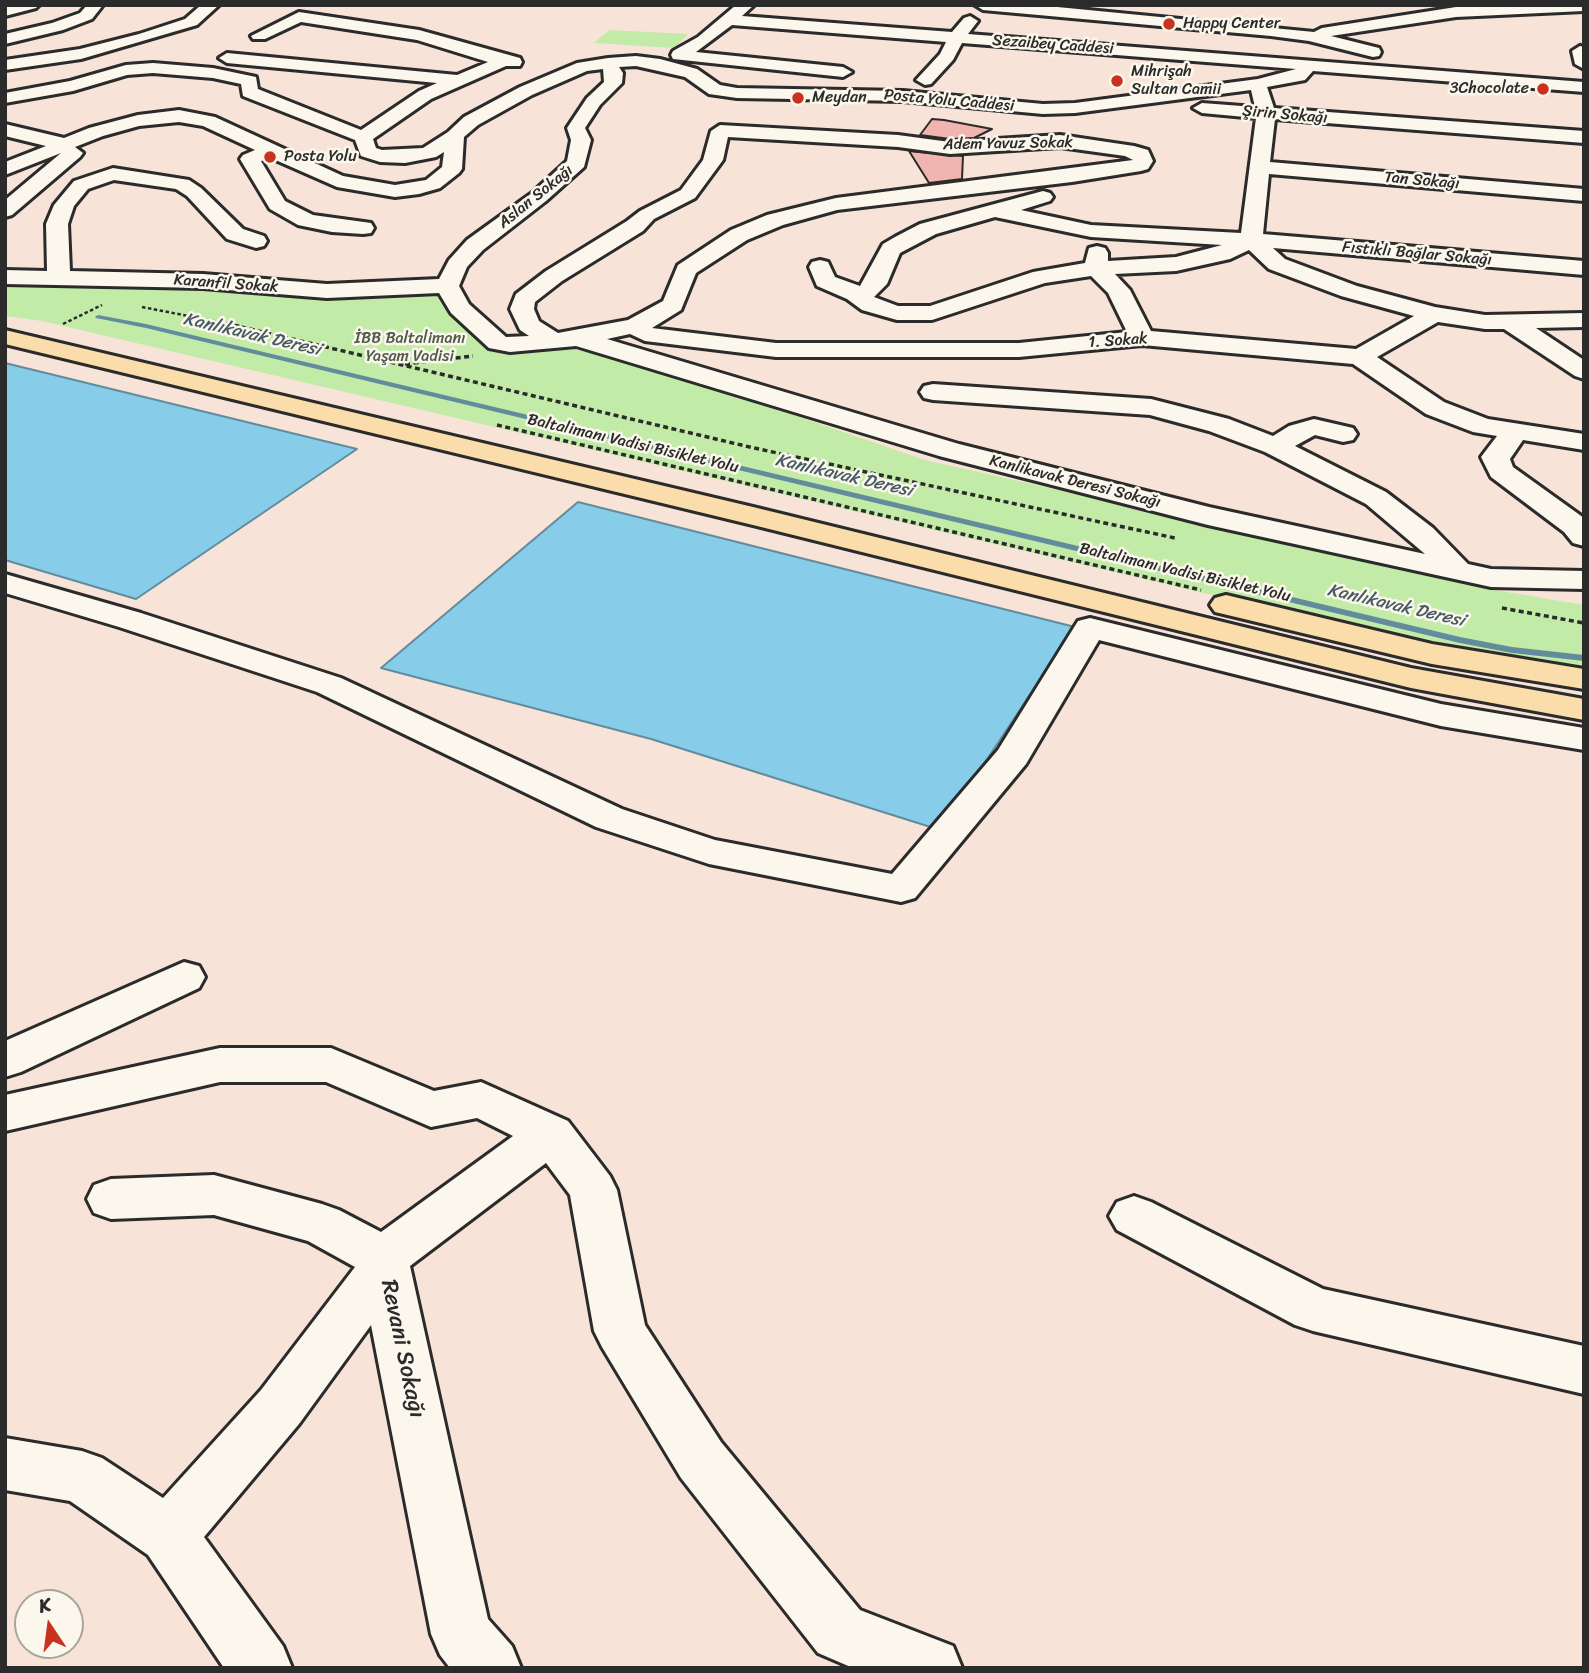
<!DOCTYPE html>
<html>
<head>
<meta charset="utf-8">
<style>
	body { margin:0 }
	#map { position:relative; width:1589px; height:1673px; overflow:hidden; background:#f8e3d9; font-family:Sriracha,sans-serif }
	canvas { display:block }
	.frame { position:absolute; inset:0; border:7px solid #2b2b2b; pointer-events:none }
	.north { position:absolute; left:14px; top:1589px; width:70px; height:70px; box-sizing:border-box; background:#fbf7ec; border:2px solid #a8a59f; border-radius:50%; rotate:347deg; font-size:19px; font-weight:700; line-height:28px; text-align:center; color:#2b2b2b }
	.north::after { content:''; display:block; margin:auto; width:24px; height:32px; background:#c8321e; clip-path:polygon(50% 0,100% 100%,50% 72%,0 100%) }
</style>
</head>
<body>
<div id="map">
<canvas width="1589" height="1673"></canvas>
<div class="frame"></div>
<div class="north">K</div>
</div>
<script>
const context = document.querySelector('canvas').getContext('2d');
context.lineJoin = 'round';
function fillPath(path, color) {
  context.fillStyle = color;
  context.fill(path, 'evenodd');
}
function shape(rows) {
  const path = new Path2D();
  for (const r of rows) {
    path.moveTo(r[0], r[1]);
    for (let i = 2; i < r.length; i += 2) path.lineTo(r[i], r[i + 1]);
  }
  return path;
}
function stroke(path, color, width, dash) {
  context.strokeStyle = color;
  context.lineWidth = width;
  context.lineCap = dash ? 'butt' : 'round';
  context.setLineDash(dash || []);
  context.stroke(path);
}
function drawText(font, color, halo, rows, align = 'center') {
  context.font = font + ' Sriracha,sans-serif';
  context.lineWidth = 5;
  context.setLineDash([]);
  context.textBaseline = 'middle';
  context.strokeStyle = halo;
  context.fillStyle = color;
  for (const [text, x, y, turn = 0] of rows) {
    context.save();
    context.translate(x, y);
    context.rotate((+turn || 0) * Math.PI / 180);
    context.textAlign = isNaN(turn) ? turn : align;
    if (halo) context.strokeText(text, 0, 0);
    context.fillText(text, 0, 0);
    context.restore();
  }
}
fillPath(shape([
	[609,30,688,34,675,48,594,43],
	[5,281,441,289,502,350,560,347,636,361,925,460,1196,521,1446,572,1461,581,1483,588,1584,605,1584,673,1464,654,42,321,5,316]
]), '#c1eba7');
const water = shape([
	[5,363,357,449,136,599,5,560,5,363],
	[578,502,1075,627,940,830,651,739,381,668,578,502]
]);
fillPath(water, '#87cce8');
stroke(water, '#628c9c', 2);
fillPath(shape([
	[98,315,146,324,1460,637,1512,647,1584,655,1584,661,1512,653,1460,643,146,328,96,318,95,317,98,315]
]), '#628c9c');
const building = shape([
	[932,119,944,120,992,129,974,138,950,139,920,135,932,119],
	[909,151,963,156,962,179,929,183,909,151]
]);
fillPath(building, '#f0b5ae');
stroke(building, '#2b2b2b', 2);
const minor = shape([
	[39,5,36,8,5,16,5,6,39,5],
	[87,5,103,5,92,19,63,30,5,44,5,34,52,23,80,13,87,5],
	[201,5,219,5,197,25,81,59,5,70,5,60,80,49,139,34,185,19,201,5],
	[736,5,754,5,742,16,952,32,964,18,970,16,978,21,968,34,1584,82,1584,92,1313,71,1305,80,1267,87,1274,108,1584,131,1584,143,1275,119,1270,162,1584,189,1584,201,1269,174,1263,234,1584,261,1584,275,1273,248,1285,259,1357,286,1435,307,1485,315,1584,313,1584,327,1536,328,1584,360,1584,379,1575,376,1504,329,1485,329,1438,322,1377,357,1444,402,1488,419,1584,434,1584,450,1523,440,1510,459,1513,467,1584,518,1584,546,1573,543,1564,532,1491,477,1481,457,1497,436,1473,432,1426,414,1353,364,1142,345,1019,357,776,357,645,341,630,334,607,339,959,444,1209,507,1425,554,1366,504,1265,452,1209,431,1150,415,933,400,924,398,920,392,924,386,933,384,1151,399,1229,419,1273,436,1289,426,1314,419,1353,428,1357,434,1353,440,1343,442,1315,435,1295,446,1386,492,1433,528,1468,564,1491,569,1584,571,1584,589,1491,587,1208,525,939,456,576,346,510,352,489,348,451,313,439,293,327,298,203,288,5,284,5,270,47,271,46,224,54,205,74,181,113,168,189,180,201,188,243,229,264,236,267,241,264,246,256,248,227,239,187,196,176,189,114,180,88,189,74,206,68,224,70,271,203,274,327,284,439,279,449,260,467,240,532,193,567,161,571,140,567,128,587,98,604,82,603,69,587,71,532,95,478,125,464,137,462,169,459,173,440,188,419,194,395,197,337,187,271,158,261,161,285,201,313,215,371,223,374,228,371,233,363,234,332,232,298,225,270,209,240,159,243,155,255,150,203,126,179,122,139,126,103,136,75,147,83,153,80,157,12,215,5,217,5,200,61,153,5,175,5,162,46,146,5,136,5,124,64,138,89,128,138,115,179,110,215,117,343,176,395,185,426,180,442,167,444,152,436,157,405,163,380,162,361,156,355,140,243,96,241,84,213,78,153,73,127,75,73,91,5,103,5,93,70,81,126,65,153,63,213,68,256,77,258,89,361,130,419,91,437,83,227,63,219,58,227,53,457,75,488,62,417,40,301,22,265,39,253,39,251,36,299,12,419,30,520,58,522,62,520,66,506,66,431,99,373,139,376,148,382,150,423,148,448,132,464,117,520,87,577,63,608,58,636,56,660,59,697,69,720,85,737,88,903,91,1043,104,1075,103,1258,79,1296,69,962,43,953,60,931,84,925,85,916,80,940,54,946,42,732,25,696,52,843,67,852,72,843,77,673,59,671,55,673,51,698,37,736,5],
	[636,66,685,77,709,94,737,98,903,101,1043,114,1075,113,1251,90,1255,107,1202,103,1193,108,1202,113,1256,118,1241,233,1091,225,1021,210,1050,201,1053,197,1050,193,1043,191,920,224,895,237,883,244,860,286,835,277,828,262,820,260,812,262,809,267,817,286,847,299,862,310,897,320,932,320,1045,283,1091,276,1108,293,1127,332,1019,343,776,343,652,328,681,310,696,273,747,240,783,225,837,210,1072,182,1141,171,1148,169,1153,161,1148,150,1134,146,1060,135,950,142,898,135,720,125,711,131,703,160,681,190,640,211,627,221,546,271,516,294,510,309,520,330,529,336,506,337,469,304,459,286,467,267,483,250,546,201,584,167,591,140,585,128,600,105,622,83,623,73,619,67,636,66],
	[728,137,898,147,950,154,1060,147,1125,156,1133,160,836,198,767,215,731,230,678,265,663,301,628,320,558,333,539,321,534,309,535,302,562,281,643,231,654,219,695,198,723,160,728,137],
	[995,217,1091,237,1222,245,1176,257,1108,261,1108,253,1105,248,1097,246,1089,248,1085,263,1033,272,930,306,898,306,874,297,887,284,900,253,936,234,995,217],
	[1249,250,1269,269,1341,296,1414,316,1356,349,1151,331,1130,290,1115,274,1176,271,1230,259,1249,250],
	[975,5,1037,5,1314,32,1322,28,1456,7,1584,5,1584,11,1456,17,1331,36,1379,48,1381,52,1379,56,1373,57,1309,41,1271,36,983,10,975,5],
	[1580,46,1584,47,1584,69,1575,64,1572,51,1580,46],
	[5,574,141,613,341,678,622,809,715,840,892,874,998,750,1078,621,1090,618,1441,704,1584,728,1584,750,1441,726,1099,640,1026,764,915,898,901,902,709,864,596,827,317,692,119,627,5,593,5,574],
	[184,962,199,966,205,977,199,988,21,1072,5,1077,5,1041,184,962],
	[220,1048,331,1048,434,1091,481,1082,568,1121,610,1176,617,1190,645,1325,721,1442,860,1610,953,1646,962,1668,853,1668,818,1653,681,1478,602,1347,594,1331,570,1195,546,1163,410,1266,488,1619,512,1646,521,1668,450,1668,440,1655,431,1634,371,1325,299,1424,204,1537,283,1646,292,1668,224,1668,148,1555,70,1501,5,1490,5,1438,82,1451,102,1458,163,1498,261,1390,355,1267,308,1241,214,1215,111,1219,94,1213,87,1199,94,1185,111,1179,214,1175,322,1204,339,1210,381,1232,513,1136,477,1118,431,1127,326,1082,220,1082,5,1131,5,1095,220,1048],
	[1134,1196,1151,1202,1323,1289,1584,1346,1584,1394,1313,1331,1295,1325,1117,1230,1109,1216,1117,1202,1134,1196]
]);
const major = shape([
	[5,330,753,507,1411,668,1584,699,1584,720,1411,688,753,525,5,344,5,330],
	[1226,595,1432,644,1584,669,1584,689,1432,664,1215,612,1210,605,1215,598,1226,595]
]);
stroke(minor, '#2b2b2b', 6);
stroke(major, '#2b2b2b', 6);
stroke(shape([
	[142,307,240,326],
	[63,324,102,305]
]), '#2b2b2b', 2.5, [3.5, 2.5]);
stroke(shape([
	[233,325,754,448,1175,538],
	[405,364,473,356],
	[497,425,1201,590],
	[1502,608,1584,623]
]), '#2b2b2b', 3.5, [5, 3.5]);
fillPath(minor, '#fbf7ec');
fillPath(major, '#faddab');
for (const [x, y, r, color] of [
	[1169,24,7,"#c8321e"],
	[1117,81,7,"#c8321e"],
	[1543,89,7,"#c8321e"],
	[798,98,7,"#c8321e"],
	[270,157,7,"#c8321e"]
]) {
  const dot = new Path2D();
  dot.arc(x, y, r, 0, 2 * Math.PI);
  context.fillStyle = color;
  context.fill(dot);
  stroke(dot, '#fbf7ec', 2.5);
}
drawText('16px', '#2b2b2b', '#fbf7ec', [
	["Happy Center",1183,24],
	["Mihrişah",1131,72],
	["Sultan Camii",1131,90],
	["3Chocolate",1529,89,"right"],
	["Meydan",812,98],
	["Posta Yolu",284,157]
], 'left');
drawText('16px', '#2b2b2b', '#fbf7ec', [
	["Sezaibey Caddesi",1053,45,4],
	["Posta Yolu Caddesi",949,101,5],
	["Şirin Sokağı",1285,115,5],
	["Adem Yavuz Sokak",1008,144,-1],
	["Tan Sokağı",1422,181,5],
	["Aslan Sokağı",536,197,-39],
	["Fıstıklı Bağlar Sokağı",1417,254,5],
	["Karanfil Sokak",226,284,4],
	["1. Sokak",1118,341,-4],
	["Baltalimanı Vadisi Bisiklet Yolu",633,444,13],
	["Kanlikavak Deresi Sokağı",1075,482,14],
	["Baltalimanı Vadisi Bisiklet Yolu",1185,573,13]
]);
drawText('16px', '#505b4a', '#fbf7ec', [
	["İBB Baltalimanı",410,339],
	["Yaşam Vadisi",410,357]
]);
drawText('italic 18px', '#475b64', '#fbf7ec', [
	["Kanlıkavak Deresi",252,335,13],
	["Kanlıkavak Deresi",844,476,13],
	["Kanlıkavak Deresi",1396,606,13]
]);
drawText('23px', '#2b2b2b', '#fbf7ec', [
	["Revani Sokağı",402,1349,78]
]);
</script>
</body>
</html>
